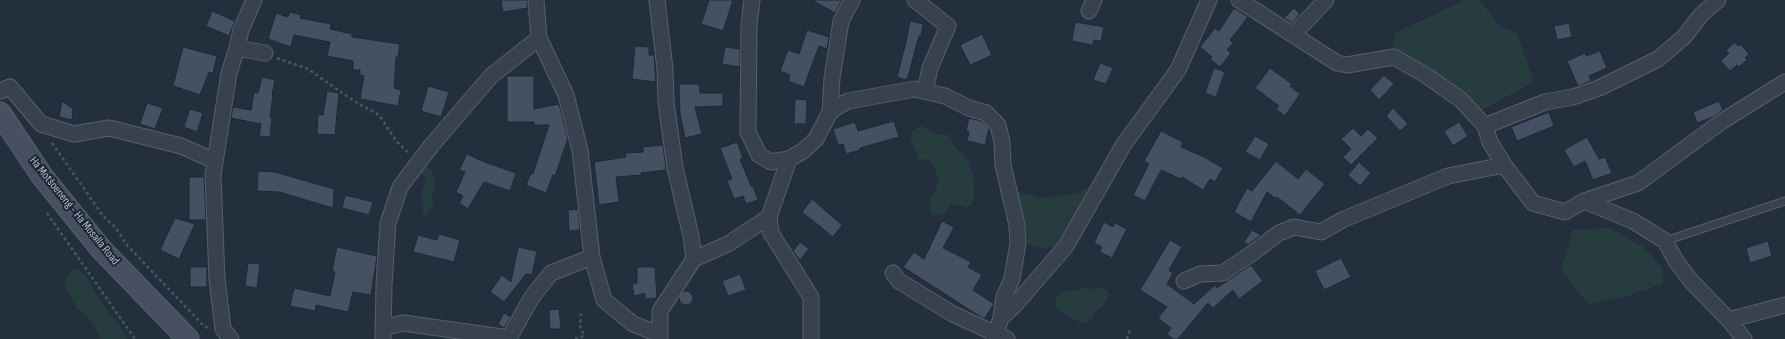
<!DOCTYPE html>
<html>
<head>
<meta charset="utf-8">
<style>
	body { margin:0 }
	canvas { display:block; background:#242f3e }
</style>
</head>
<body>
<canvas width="1785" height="339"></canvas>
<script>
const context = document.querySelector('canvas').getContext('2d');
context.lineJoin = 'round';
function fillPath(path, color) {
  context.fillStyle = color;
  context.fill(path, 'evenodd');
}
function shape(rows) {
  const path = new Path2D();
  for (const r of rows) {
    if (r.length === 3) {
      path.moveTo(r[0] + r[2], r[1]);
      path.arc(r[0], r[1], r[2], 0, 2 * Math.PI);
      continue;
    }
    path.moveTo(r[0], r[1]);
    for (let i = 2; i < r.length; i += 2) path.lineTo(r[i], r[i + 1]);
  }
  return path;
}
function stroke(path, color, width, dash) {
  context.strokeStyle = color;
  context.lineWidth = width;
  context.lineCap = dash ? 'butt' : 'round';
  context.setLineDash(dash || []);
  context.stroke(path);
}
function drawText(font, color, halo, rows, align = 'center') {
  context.font = font + ' "Sofia Sans Condensed",sans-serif';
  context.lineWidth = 4;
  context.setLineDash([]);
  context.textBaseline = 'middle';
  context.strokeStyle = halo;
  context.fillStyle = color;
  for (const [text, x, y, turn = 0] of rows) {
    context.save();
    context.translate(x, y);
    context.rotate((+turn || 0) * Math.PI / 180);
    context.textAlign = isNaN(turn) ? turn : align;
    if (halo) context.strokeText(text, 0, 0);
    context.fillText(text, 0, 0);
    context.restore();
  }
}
fillPath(shape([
	[1465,0,1479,0,1500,26,1517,33,1534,82,1482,110,1446,79,1402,53,1391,52,1396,33],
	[921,126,940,135,949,135,955,147,969,161,974,182,974,201,967,208,959,205,951,205,942,215,932,215,929,203,939,182,935,169,929,159,918,160,916,150,910,139,912,131],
	[423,167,428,167,433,174,435,188,431,195,434,203,429,212,423,216,422,189,426,183,424,177,419,170],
	[1092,185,1092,191,1058,247,1040,248,1026,244,1022,236,1018,192,1040,198,1077,194],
	[1609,228,1644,247,1663,269,1662,284,1624,297,1588,304,1561,269,1573,230],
	[78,269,87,278,102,304,117,322,128,339,100,339,91,320,77,309,64,284,71,270],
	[1103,287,1110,295,1103,306,1095,312,1090,321,1084,324,1063,314,1056,307,1056,297,1065,291,1074,291,1082,288,1095,289]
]), '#263c3f');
const building = shape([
	[501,0,527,0,528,8,503,12,501,0],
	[709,0,733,0,723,31,701,24,709,0],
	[812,0,842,0,835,13,812,0],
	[1234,8,1248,17,1230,40,1233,43,1227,50,1231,53,1220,67,1210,59,1212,57,1200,47,1215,28,1219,31,1234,8],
	[1294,8,1300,14,1292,23,1284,18,1294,8],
	[212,11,235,21,229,36,206,26,212,11],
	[290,12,301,15,300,18,331,24,330,29,352,34,352,37,400,44,398,57,396,57,394,88,401,90,398,106,360,99,364,76,360,75,360,70,353,70,353,61,327,56,330,42,294,35,291,47,268,39,276,13,288,17,290,12],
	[910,21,923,24,921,36,919,36,907,80,897,77,906,42,910,21],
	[1075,22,1104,27,1101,41,1094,40,1093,45,1072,41,1075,22],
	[1569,23,1572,37,1557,40,1554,26,1569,23],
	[807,30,829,37,827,49,819,46,804,87,788,81,790,75,780,71,788,50,799,54,807,30],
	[982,34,992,55,970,65,960,45,982,34],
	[1735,42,1738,46,1740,44,1749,54,1745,58,1747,60,1739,67,1737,65,1730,71,1721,61,1729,53,1726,50,1735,42],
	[635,46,649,47,649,55,654,55,656,82,632,79,635,46],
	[183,47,217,56,213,73,209,72,200,95,173,86,183,47],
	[725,47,740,49,740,67,722,64,725,47],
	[1600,51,1607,68,1589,76,1591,81,1578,86,1567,61,1585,53,1586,56,1600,51],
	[1100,63,1113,68,1106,84,1093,80,1100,63],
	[1214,68,1225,72,1216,97,1205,93,1214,68],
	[1270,68,1292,84,1290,86,1300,94,1285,116,1276,109,1279,106,1255,88,1270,68],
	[1384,75,1394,84,1379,100,1370,90,1384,75],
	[507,76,534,76,534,109,559,104,568,138,555,176,553,175,546,193,526,185,531,173,533,174,549,125,534,125,534,122,507,122,507,76],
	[262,77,275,80,272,95,273,95,270,117,272,118,270,137,259,136,261,124,231,118,233,107,251,110,254,92,258,93,262,77],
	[679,84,699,84,700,93,723,93,723,106,695,107,702,134,685,138,680,114,679,84],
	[428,86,449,92,441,117,421,111,428,86],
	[327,91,339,93,335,135,317,134,318,114,323,115,327,91],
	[795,99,807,100,806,124,794,124,795,99],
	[62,101,73,109,72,120,59,117,62,101],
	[1719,101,1723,110,1713,117,1697,123,1693,112,1719,101],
	[147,103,163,108,155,129,140,124,147,103],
	[1393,108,1408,124,1400,131,1386,116,1393,108],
	[190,109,203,113,197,132,184,127,190,109],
	[1549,112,1554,126,1517,141,1511,127,1549,112],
	[969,118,982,121,989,128,985,145,967,141,969,132,966,131,969,118],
	[894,121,899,137,860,148,860,150,846,154,843,144,838,145,833,129,855,122,858,131,894,121],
	[1459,122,1468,136,1453,146,1444,131,1459,122],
	[1353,128,1361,136,1368,129,1378,138,1351,165,1343,157,1351,149,1341,139,1353,128],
	[1161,131,1183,142,1181,147,1204,157,1223,168,1215,182,1210,179,1203,190,1182,177,1181,179,1161,170,1145,201,1133,195,1149,164,1144,161,1161,131],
	[1255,136,1269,144,1260,160,1245,152,1255,136],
	[1587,137,1599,159,1605,157,1612,173,1593,180,1585,161,1574,167,1564,150,1587,137],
	[737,142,743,158,740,159,751,186,753,186,758,200,746,204,743,196,734,199,727,181,732,179,720,148,737,142],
	[663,145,666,170,641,173,642,175,616,177,619,202,599,205,594,162,626,157,625,153,643,152,643,147,663,145],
	[467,154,484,162,516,173,510,191,484,182,468,209,459,203,463,196,456,192,465,172,459,170,467,154],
	[1276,161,1298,179,1306,169,1325,184,1300,215,1277,197,1275,198,1267,192,1251,222,1234,212,1247,188,1252,191,1276,161],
	[1359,162,1371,173,1360,186,1348,175,1359,162],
	[258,171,275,172,334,189,333,208,279,192,257,191,258,171],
	[189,177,204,177,206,220,189,220,189,177],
	[345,195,373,202,369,215,342,208,345,195],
	[812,199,842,225,833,237,802,212,812,199],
	[578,209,580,230,569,231,568,210,578,209],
	[175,218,195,224,179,259,160,250,175,218],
	[942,221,954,227,943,248,971,262,968,267,982,275,973,290,994,304,984,319,903,267,914,252,924,259,942,221],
	[1104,222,1113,227,1115,223,1127,229,1112,258,1100,252,1102,247,1094,243,1104,222],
	[1252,230,1261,235,1248,245,1244,242,1252,230],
	[439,234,460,240,454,262,413,252,418,235,437,240,439,234],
	[1170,240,1182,247,1169,270,1173,273,1167,284,1194,304,1215,285,1217,288,1251,265,1263,281,1239,299,1233,290,1213,308,1208,303,1178,339,1173,339,1167,334,1171,328,1158,318,1167,307,1140,290,1170,240],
	[1768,241,1772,256,1750,263,1746,248,1768,241],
	[800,242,809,249,800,260,793,251,800,242],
	[337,247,377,256,371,295,353,292,348,312,316,305,315,311,290,306,294,288,330,296,335,272,332,271,337,247],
	[518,247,537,251,532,275,526,274,504,302,490,292,502,275,511,282,518,247],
	[1341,258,1351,277,1324,290,1315,271,1341,258],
	[248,263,260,264,257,288,245,286,248,263],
	[190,267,207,267,207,287,190,287,190,267],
	[637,267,655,267,657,298,645,299,645,293,634,296,632,284,637,283,637,267],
	[740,274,746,290,728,296,722,281,740,274],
	[686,298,7],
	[559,309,561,329,550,329,549,310,559,309],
	[504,313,511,317,504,328,498,324,504,313]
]);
fillPath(building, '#455162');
stroke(building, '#1f2835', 1);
const lane = shape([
	[1665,241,1785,201]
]);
const street = shape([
	[657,0,665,69,666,102,675,168,691,236,694,259],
	[752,0,749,25,748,132,759,155,771,162,789,159],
	[915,0,948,26,930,68,925,91],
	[1239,0,1337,63,1347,65,1394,57,1427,76,1461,100,1485,126,1490,142,1504,165,1533,203,1565,212,1584,201,1633,221,1665,241,1676,261,1691,281,1729,320,1744,339],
	[1089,11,1094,0],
	[1293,35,1326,0],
	[539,38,566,95,580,150,592,257,604,300,633,324,659,334],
	[237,48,265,53],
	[0,91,10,87,41,124,74,134,109,128,181,146,215,161],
	[830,112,832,78,841,21,852,0],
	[1485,126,1545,102,1573,97,1599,88,1658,59,1684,37,1700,16,1718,0],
	[1584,201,1638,183,1721,122,1785,82],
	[893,273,899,281,953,314,1007,339],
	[1184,281,1200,274,1223,273,1254,252,1279,233,1294,227,1321,232,1342,220,1448,176,1504,165],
	[1001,318,1015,305,1066,246,1124,144,1178,70,1209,0],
	[1729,320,1785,305],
	[383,328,403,323,509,338,532,297,551,273,592,257],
	[231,339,223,329,217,279,213,175,229,73,237,48,241,30,254,0],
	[383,339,384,285,388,223,400,187,431,146,491,76,539,38,536,0],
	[660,339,660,311,694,259,728,244,769,217],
	[811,339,811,297,771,233,769,217,789,159,803,151,816,139,830,112,837,107,848,101,915,89,945,96,969,108,986,113,998,125,1002,142,1003,165,1017,225,1018,243,1012,279,1004,297,1001,318,994,339]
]);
const secondary = shape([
	[0,113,42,176,101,249,188,339]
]);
stroke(lane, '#565f6c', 9);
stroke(street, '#565f6c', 17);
stroke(secondary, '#565f6c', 23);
stroke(shape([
	[277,58,308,69,354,101,379,115,397,142,409,153],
	[52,143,103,216,116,228,126,244,202,324,209,329],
	[47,213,135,339],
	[575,339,584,336,580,326,581,312],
	[1127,339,1130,329]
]), '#44595c', 2.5, [3, 3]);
stroke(lane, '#38414e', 7);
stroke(street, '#38414e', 15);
stroke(secondary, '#465061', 21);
drawText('12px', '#b4bcc9', '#1d2633', [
	["Ha Motšoeneng - Ha Mosalla Road",74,211,51]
]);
</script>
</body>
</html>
